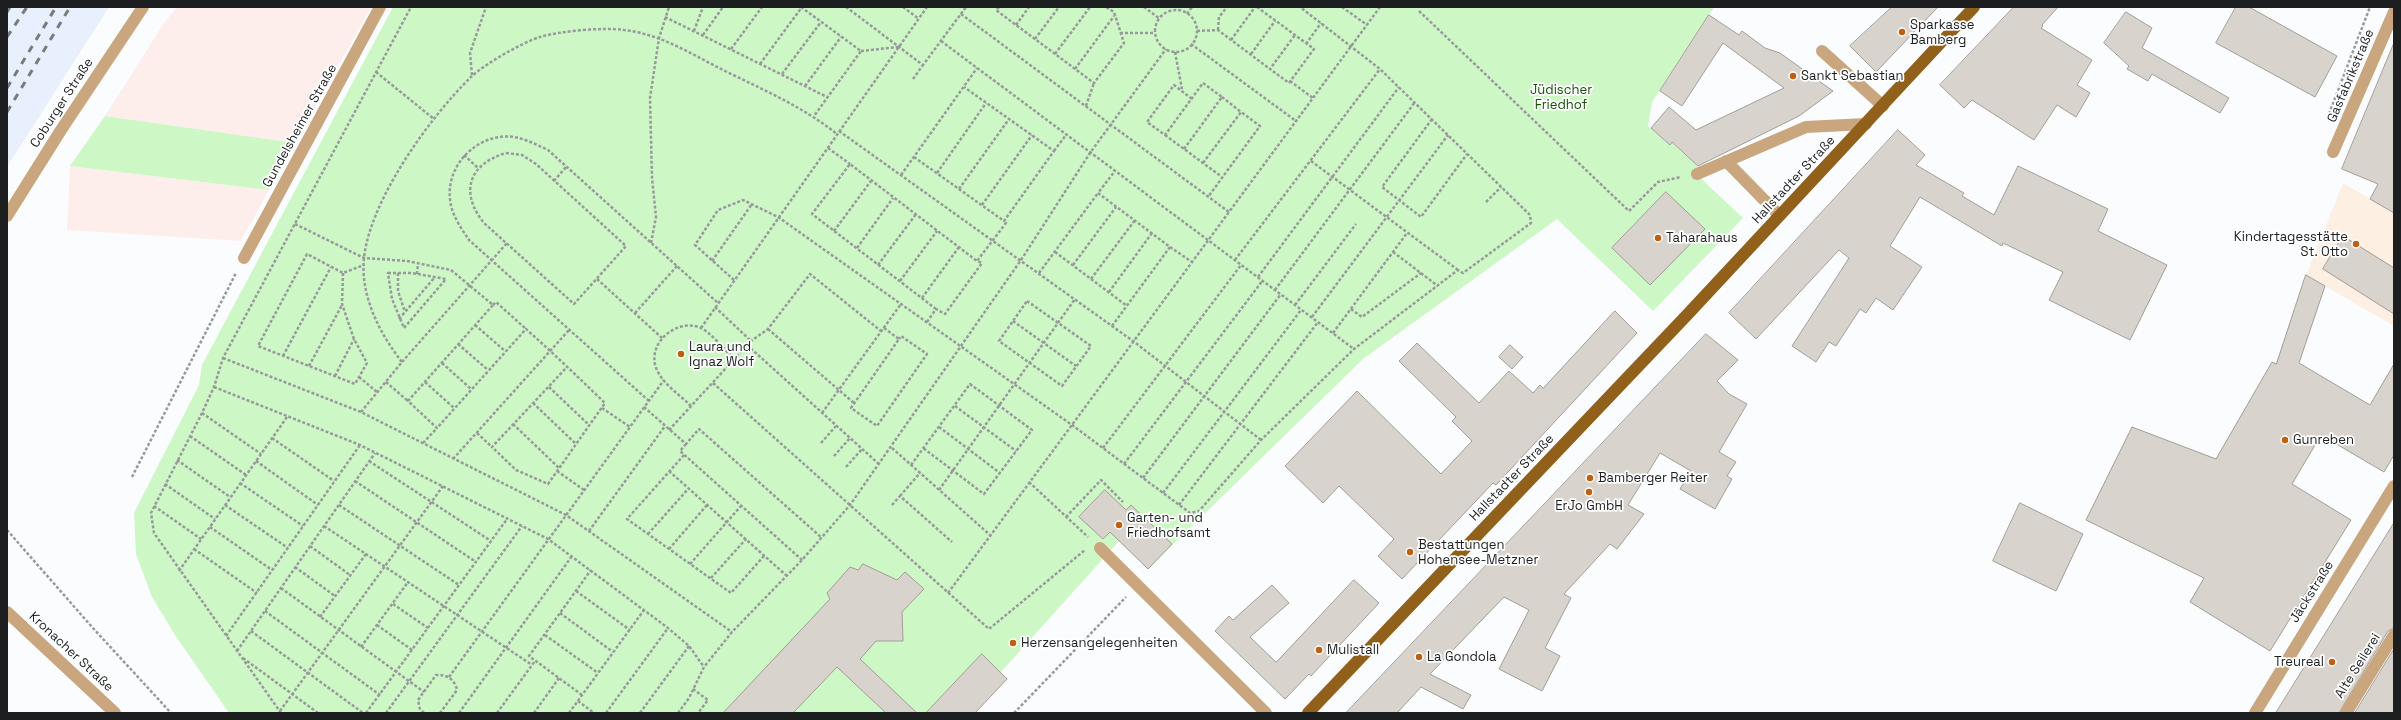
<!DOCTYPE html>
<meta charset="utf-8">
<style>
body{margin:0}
#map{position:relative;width:2401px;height:720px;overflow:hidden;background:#fafcfe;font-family:"Space Grotesk",sans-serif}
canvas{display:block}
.frame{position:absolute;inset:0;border:8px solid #1c1e20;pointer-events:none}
</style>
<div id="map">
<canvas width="2401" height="720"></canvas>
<div class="frame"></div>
</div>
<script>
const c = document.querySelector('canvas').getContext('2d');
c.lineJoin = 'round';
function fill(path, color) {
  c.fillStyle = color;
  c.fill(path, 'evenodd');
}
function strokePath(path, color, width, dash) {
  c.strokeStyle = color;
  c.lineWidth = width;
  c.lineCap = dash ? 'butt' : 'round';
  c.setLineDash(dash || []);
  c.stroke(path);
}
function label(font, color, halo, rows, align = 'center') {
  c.font = font + ' "Space Grotesk",sans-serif';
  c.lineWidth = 3.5;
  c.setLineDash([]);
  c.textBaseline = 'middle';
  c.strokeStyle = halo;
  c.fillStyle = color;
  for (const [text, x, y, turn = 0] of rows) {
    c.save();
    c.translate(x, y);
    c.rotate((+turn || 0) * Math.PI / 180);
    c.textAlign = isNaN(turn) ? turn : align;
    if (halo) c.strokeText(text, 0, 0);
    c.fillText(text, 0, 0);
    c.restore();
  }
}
const built = new Path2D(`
 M 7,7 L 109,7 L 7,167 Z`);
const industrial = new Path2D(`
 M 177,7 L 371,7 L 295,143 L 105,116 L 164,23 Z
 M 70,166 L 269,190 L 241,241 L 67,230 Z`);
const education = new Path2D(`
 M 2343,183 L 2394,213 L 2394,326 L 2306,275 Z`);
const green = new Path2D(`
 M 393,7 L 1714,7 L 1652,102 L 1648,126 L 1670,145 L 1672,142 L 1698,166 L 1693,171 L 1743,218 L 1653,311 L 1557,219 L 1363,359 L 1148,569 L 1119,541 L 1001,672 L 1007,679 L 974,713 L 229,713 L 175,635 L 152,597 L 136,554 L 134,513 L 199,385 L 202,365 Z
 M 105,116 L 295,143 L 269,190 L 70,166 Z`);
const building = new Path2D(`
 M 1892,7 L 1938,7 L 1876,72 L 1850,46 Z
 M 2014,7 L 2058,7 L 2042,25 L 2043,26 L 2041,28 L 2092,60 L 2077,85 L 2090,93 L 2076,117 L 2057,105 L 2034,140 L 1972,100 L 1964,108 L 1940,85 Z
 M 2236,7 L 2249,7 L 2337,56 L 2315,97 L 2216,43 Z
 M 2126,12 L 2152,28 L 2142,48 L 2229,98 L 2220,113 L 2152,74 L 2148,81 L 2127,69 L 2129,66 L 2104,43 Z
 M 1709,15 L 1739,35 L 1742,31 L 1765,48 L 1780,53 L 1833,91 L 1799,116 L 1698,166 L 1672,142 L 1670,145 L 1651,128 L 1669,107 L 1696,130 L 1784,88 L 1723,43 L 1682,106 L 1660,91 Z
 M 2394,43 L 2394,213 L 2370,199 L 2378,184 L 2342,169 Z
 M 1898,130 L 1925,155 L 1916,165 L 1964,193 L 1962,196 L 1994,215 L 2018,166 L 2108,209 L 2098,231 L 2167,265 L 2130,340 L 2049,300 L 2063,272 L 2003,243 L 2002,246 L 1920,197 L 1890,246 L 1922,267 L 1893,310 L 1876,298 L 1866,313 L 1860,309 L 1836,346 L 1829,342 L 1816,362 L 1792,346 L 1849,258 L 1839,250 L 1756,339 L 1729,313 Z
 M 1666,192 L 1705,229 L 1650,285 L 1612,248 Z
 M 2343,236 L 2394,268 L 2394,314 L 2323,269 Z
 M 2306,275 L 2325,286 L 2299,363 L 2370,405 L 2394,364 L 2394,455 L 2384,472 L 2321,435 L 2292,484 L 2351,520 L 2270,651 L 2190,602 L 2204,578 L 2086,520 L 2132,427 L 2216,459 L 2272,362 L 2276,364 Z
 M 1615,311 L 1637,333 L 1496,485 L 1493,483 L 1402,579 L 1378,556 L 1394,539 L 1339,486 L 1323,503 L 1285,466 L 1357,391 L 1441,474 L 1472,441 L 1452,421 L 1456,417 L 1399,361 L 1417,343 L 1479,403 L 1509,371 L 1533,393 L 1540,385 L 1543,388 Z
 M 1706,334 L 1738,360 L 1717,381 L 1729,394 L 1747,404 L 1719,452 L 1736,462 L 1727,476 L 1732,479 L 1715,509 L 1680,489 L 1691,471 L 1660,453 L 1628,505 L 1644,514 L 1617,549 L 1610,544 L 1564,594 L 1571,598 L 1545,648 L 1560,656 L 1542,691 L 1499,669 L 1529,610 L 1504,597 L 1430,674 L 1471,695 L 1463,709 L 1421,687 L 1397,713 L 1346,713 Z
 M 1510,345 L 1523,357 L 1512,369 L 1499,357 Z
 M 1105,490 L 1126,510 L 1131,505 L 1172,544 L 1148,569 L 1110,532 L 1103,539 L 1079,517 Z
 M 2020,503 L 2083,534 L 2056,591 L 1993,561 Z
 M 2394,523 L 2394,628 L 2388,631 L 2339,713 L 2276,713 Z
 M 863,564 L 897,580 L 905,572 L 924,589 L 902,612 L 903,641 L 876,641 L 860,659 L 917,713 L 886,713 L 837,667 L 793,713 L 723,713 L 830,599 L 827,593 L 850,567 L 858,570 Z
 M 1354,580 L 1379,603 L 1311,676 L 1309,674 L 1285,699 L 1215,631 L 1229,616 L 1233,620 L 1272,585 L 1289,603 L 1250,637 L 1276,662 Z
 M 2394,649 L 2394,713 L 2355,713 Z
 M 982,654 L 1007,679 L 975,713 L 926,713 Z`);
const path = new Path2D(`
 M 801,7 L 861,51 L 814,116
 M 846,7 L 923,65 L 966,7
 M 903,7 L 919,19
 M 999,7 L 996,10 L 1094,83 L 1124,43 L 1114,12 L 1106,7
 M 1144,7 L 1160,19
 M 1257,7 L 1314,49 L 1289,83 L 1270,69 L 1295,35
 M 1342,7 L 1367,25
 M1155 31a21 21 0 1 1 42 0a21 21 0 1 1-42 0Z
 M 1419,11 L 1629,211 L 1658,182 L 1681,177
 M 961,14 L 1229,212 L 1380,7
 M 1187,14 L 1192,7
 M 665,17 L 827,97
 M 1016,25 L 1029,7
 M 1218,30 L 1219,17 L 1227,7
 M 694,31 L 703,7
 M 1197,31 L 1218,30 L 1270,69
 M 1120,33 L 1155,33
 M 703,35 L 723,7
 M 1035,39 L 1059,7
 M 1231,40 L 1255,7
 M 941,41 L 1354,349
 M 1191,44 L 1296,121
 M 1306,44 L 1321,23
 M 731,49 L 762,7
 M 861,51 L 898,47
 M 1175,52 L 1182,89
 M 1055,54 L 1090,7
 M 1251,54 L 1275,21
 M 760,64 L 802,7
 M 1075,69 L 1114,16
 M 376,72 L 434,119
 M 782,74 L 821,22
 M 472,75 L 470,53 L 486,7
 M 913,79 L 923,65
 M 1290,81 L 1313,98
 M 805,86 L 841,37
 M 1222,97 L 1241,112
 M 1086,106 L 1094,83
 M 2329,114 L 2370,7
 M 1432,119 L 1382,187 L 1421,217 L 1467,154
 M 839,131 L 1133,341 L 1261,440
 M 1165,135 L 1222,177
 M 828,148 L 850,164
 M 1184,149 L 1222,97 L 1203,83 L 1165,135 L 1147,122 L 1174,85 L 1192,99
 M 1054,151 L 1066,135
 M 506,153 L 522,155 L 536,164 L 626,246 L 574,304 L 484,223 C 459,192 469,164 506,153 Z
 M 464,155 L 478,168
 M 914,157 L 1004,221 L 1054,151 L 964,87
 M 1311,161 L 1458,270
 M 1203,163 L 1241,112 L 1260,126 L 1208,197
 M 937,173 L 986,103
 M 901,175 L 977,68
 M 554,181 L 566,167
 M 959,189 L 1009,119
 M 1486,202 L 1501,187
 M 982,205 L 1032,135
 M 295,224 L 364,258 L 407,261 L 451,270 L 493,305 L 408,401 L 437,428 L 526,329 C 553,353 579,378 605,403 L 548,484 L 516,470 L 492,447 L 567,367
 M 834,231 L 871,181
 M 651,243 L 656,217 L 652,178 L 650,98 L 659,38 L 669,7
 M 1170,247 L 1192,262
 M 857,248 L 893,198
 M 1055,252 L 1127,306
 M 1393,252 L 1438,286
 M 1235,260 L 1380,69
 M 712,261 L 752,204
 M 878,265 L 916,214
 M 1073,265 L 1116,207
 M 343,273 L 342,304 L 354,339 L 367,363 L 355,384 L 258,346 L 307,254 L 343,273 L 364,265
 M 388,273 L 412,273 L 446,279 L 404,328 L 392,299 Z
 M 398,273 L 398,291 L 405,312
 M 1039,273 L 1098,193
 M 417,274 L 418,263
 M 1258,277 L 1399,87
 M 597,279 L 662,338
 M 1091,279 L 1135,220
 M 734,280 L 695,245 L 718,210 L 743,200 L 778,217 L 1072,425 L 1190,513 L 1199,511 L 1261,440 L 1354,349 L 1458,270 L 1463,273 L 1531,223 L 1530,215 L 1380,69 L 1300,7
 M 900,281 L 937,231
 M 1275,290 L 1415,102
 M 1109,292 L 1152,233
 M 922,298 L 959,247
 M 1027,301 L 1091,346 L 1062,386 L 999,341 Z
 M 493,305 L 496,302 L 526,329
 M 1295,305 L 1356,224
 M 715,307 L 751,341
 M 936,309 L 812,214 L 850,164 L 977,261
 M 1351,309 L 1362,317 L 1421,273
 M 635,313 L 677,266
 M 1312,317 L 1448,135
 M 399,319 L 435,277
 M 1013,321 L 1076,366
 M 927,322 L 936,309 L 945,314 L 982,263 L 977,261 L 1006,223 L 1004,221
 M 475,325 L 505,351
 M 1112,326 L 1170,247 L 1098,193 L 1115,171
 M 701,328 L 927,7
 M 884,328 L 899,339 L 851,408 L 877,426 L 927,354 L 901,336 L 899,339
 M 768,329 L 854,403
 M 1333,333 L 1407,233
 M 458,344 L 488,370
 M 747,345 L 880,465
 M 283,356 L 331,267
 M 223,358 L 361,412 L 566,515 L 732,632
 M 402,362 L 507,243
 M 442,363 L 471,389
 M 309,366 L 342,305
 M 335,376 L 354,339
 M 359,377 L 377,392
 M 386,382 L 408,401
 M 425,382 L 454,408
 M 713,383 L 989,629 L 1085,550
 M 214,387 L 360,445 L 548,539 L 668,628 L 689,646 L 704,667
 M 549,387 L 589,425
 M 649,401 L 469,240 C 461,228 451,214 450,199 C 446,164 479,132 514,137 C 526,139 537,145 548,150 L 718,303
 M 533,403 L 576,444
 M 691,406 C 680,395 663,384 657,370 C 645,345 676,317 701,328 C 710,332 726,351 734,359
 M 955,406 L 1016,451
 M 644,407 L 686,444 L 699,429 L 822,538
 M 602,408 L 630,427
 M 361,412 L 402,362 C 380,334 360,296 364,258 C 370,200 430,117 471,77 C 483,65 523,42 540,37 C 560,31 604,27 624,30 C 661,34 693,55 725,71 C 764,90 803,107 837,134
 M 202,413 L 261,454
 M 822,413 L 901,304
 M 513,424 L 559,468
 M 939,427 L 1000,473
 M 669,430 L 751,341 L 768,329 L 810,274 L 881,331
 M 477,433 L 492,447
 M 190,436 L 246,475
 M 272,438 L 334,481
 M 423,443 L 437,428
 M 821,443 L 836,426
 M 686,444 L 680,451 L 802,560
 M 892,448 L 990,535
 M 1103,448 L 1241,265
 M 684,455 L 627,519 L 731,593 L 764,556
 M 834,456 L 850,438
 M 453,459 L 569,330
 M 177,460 L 230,497
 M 256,461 L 318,505
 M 369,461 L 491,541
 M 1124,464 L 1263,280
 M 911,465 L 970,384 L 1032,430 L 984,494 L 923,448
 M 846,467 L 862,449
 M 557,471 L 584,490
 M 669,471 L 787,576
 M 132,477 L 236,273
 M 1143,478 L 1281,294
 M 355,481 L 476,562
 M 1029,482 L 1088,537
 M 240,483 L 303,526
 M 165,484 L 215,519
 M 939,490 L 1075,299
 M 1163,493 L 1301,310
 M 900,496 L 920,473
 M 225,505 L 288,548
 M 339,505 L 459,585
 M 892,505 L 900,496 L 952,542
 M 1179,505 L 1318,322
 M 154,506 L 201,539
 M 1066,517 L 1101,480 L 1123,502
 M 324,526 L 532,665
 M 210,527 L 272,570
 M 7,530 L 92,627 L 171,713
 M 589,531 L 665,426
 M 648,534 L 689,488
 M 310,546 L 350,575
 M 194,549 L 257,593
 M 669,549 L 707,505
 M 690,564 L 741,506
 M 295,567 L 335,596
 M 179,571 L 287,417
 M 711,578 L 746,539
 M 281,588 L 424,692
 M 576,591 L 630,630
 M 948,593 L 1229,212
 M 393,604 L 428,628
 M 265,611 L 380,695
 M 560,613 L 613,652
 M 320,617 L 366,554
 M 377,625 L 412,650
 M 251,631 L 363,713
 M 545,635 L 598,673
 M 226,636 L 360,445
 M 361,647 L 408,582
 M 237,651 L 375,453
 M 243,658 L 318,713
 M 449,677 L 664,380
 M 693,689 L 708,700 L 698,713
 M 582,695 L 529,656 L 591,570
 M 578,701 L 594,713
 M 280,711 L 443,486
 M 281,713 L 154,533 L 151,513 L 202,413 L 214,387 L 223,358 L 411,7
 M 366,713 L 507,519
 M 386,713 L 522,526
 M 424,713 L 420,709 L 418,700 L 436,675 C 447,674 455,680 457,690 L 440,713
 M 459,713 L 572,556
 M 497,713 L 535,661
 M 534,713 L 559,678
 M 569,713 L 644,610
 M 606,713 L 668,628
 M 640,713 L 689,646
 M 678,713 L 689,698 L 704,667 L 732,632 L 802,560 L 850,505 L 1021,260 L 1090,153 L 1166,49
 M 1014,713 L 1126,597`);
const minor = new Path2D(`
 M 1822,51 L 1883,106
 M 2333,152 L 2394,12
 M 1726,161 L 1779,215
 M 1697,174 L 1806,127 L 1866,124
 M 7,216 L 61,130 L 143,7
 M 244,258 L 380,7
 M 1100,548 L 1266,713
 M 7,612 L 115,713
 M 2255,713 L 2394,486
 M 2346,713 L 2394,635`);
const major = new Path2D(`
 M 1308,713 L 1687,315 L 1974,7`);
const rail = new Path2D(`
 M 7,12 L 10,7
 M 7,37 L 27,7
 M 7,88 L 56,7
 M 7,112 L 70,7`);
const markers = [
 [1902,32,4,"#bd6012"],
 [1793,76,4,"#bd6012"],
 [1658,238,4,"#bd6012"],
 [2356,244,4,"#bd6012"],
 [681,354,4,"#bd6012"],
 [2285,440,4,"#bd6012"],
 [1590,478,4,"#bd6012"],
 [1589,492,4,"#bd6012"],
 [1119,525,4,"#bd6012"],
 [1410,552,4,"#bd6012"],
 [1013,643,4,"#bd6012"],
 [1319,650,4,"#bd6012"],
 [1419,657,4,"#bd6012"],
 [2332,662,4,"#bd6012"]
];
const poiNames = [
 ["Sparkasse",1910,25],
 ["Bamberg",1910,40],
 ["Sankt Sebastian",1801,76],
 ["Kindertagesstätte",2348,237,"right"],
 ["St. Otto",2348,252,"right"],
 ["Taharahaus",1666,238],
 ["Laura und",689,347],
 ["Ignaz Wolf",689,362],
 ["Gunreben",2293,440],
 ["Bamberger Reiter",1598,478],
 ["ErJo GmbH",1589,506,"center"],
 ["Garten- und",1127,518],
 ["Friedhofsamt",1127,533],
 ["Bestattungen",1418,545],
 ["Hohensee-Metzner",1418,560],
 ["Herzensangelegenheiten",1021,643],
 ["Mulistall",1327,650],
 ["La Gondola",1427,657],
 ["Treureal",2324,662,"right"]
];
const streetNames = [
 ["Gasfabrikstraße",2351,76,-67],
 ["Coburger Straße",62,103,-57],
 ["Gundelsheimer Straße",300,126,-61],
 ["Hallstadter Straße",1794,180,-47],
 ["Hallstadter Straße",1512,478,-46],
 ["Jäckstraße",2312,592,-58],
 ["Kronacher Straße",71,652,43],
 ["Alte Seilerei",2358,666,-58]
];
const parkNames = [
 ["Jüdischer",1561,90],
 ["Friedhof",1561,105]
];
fill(built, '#e9f0fd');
fill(industrial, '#feeeeb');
fill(education, '#fdefe1');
fill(green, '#cef7c6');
fill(building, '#d8d4cd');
strokePath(building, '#a19d97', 1);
strokePath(path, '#97999b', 2.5, [3, 2]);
strokePath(minor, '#c9a67e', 12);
strokePath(major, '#91611b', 12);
strokePath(rail, '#797b7d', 3, [7, 7]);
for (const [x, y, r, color] of markers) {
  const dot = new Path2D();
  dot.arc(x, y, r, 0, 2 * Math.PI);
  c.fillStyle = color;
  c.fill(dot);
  strokePath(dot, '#fff', 1.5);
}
label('13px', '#1c1e20', '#fff', poiNames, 'left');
label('13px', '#1c1e20', '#fff', streetNames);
label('13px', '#155205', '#fff', parkNames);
</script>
